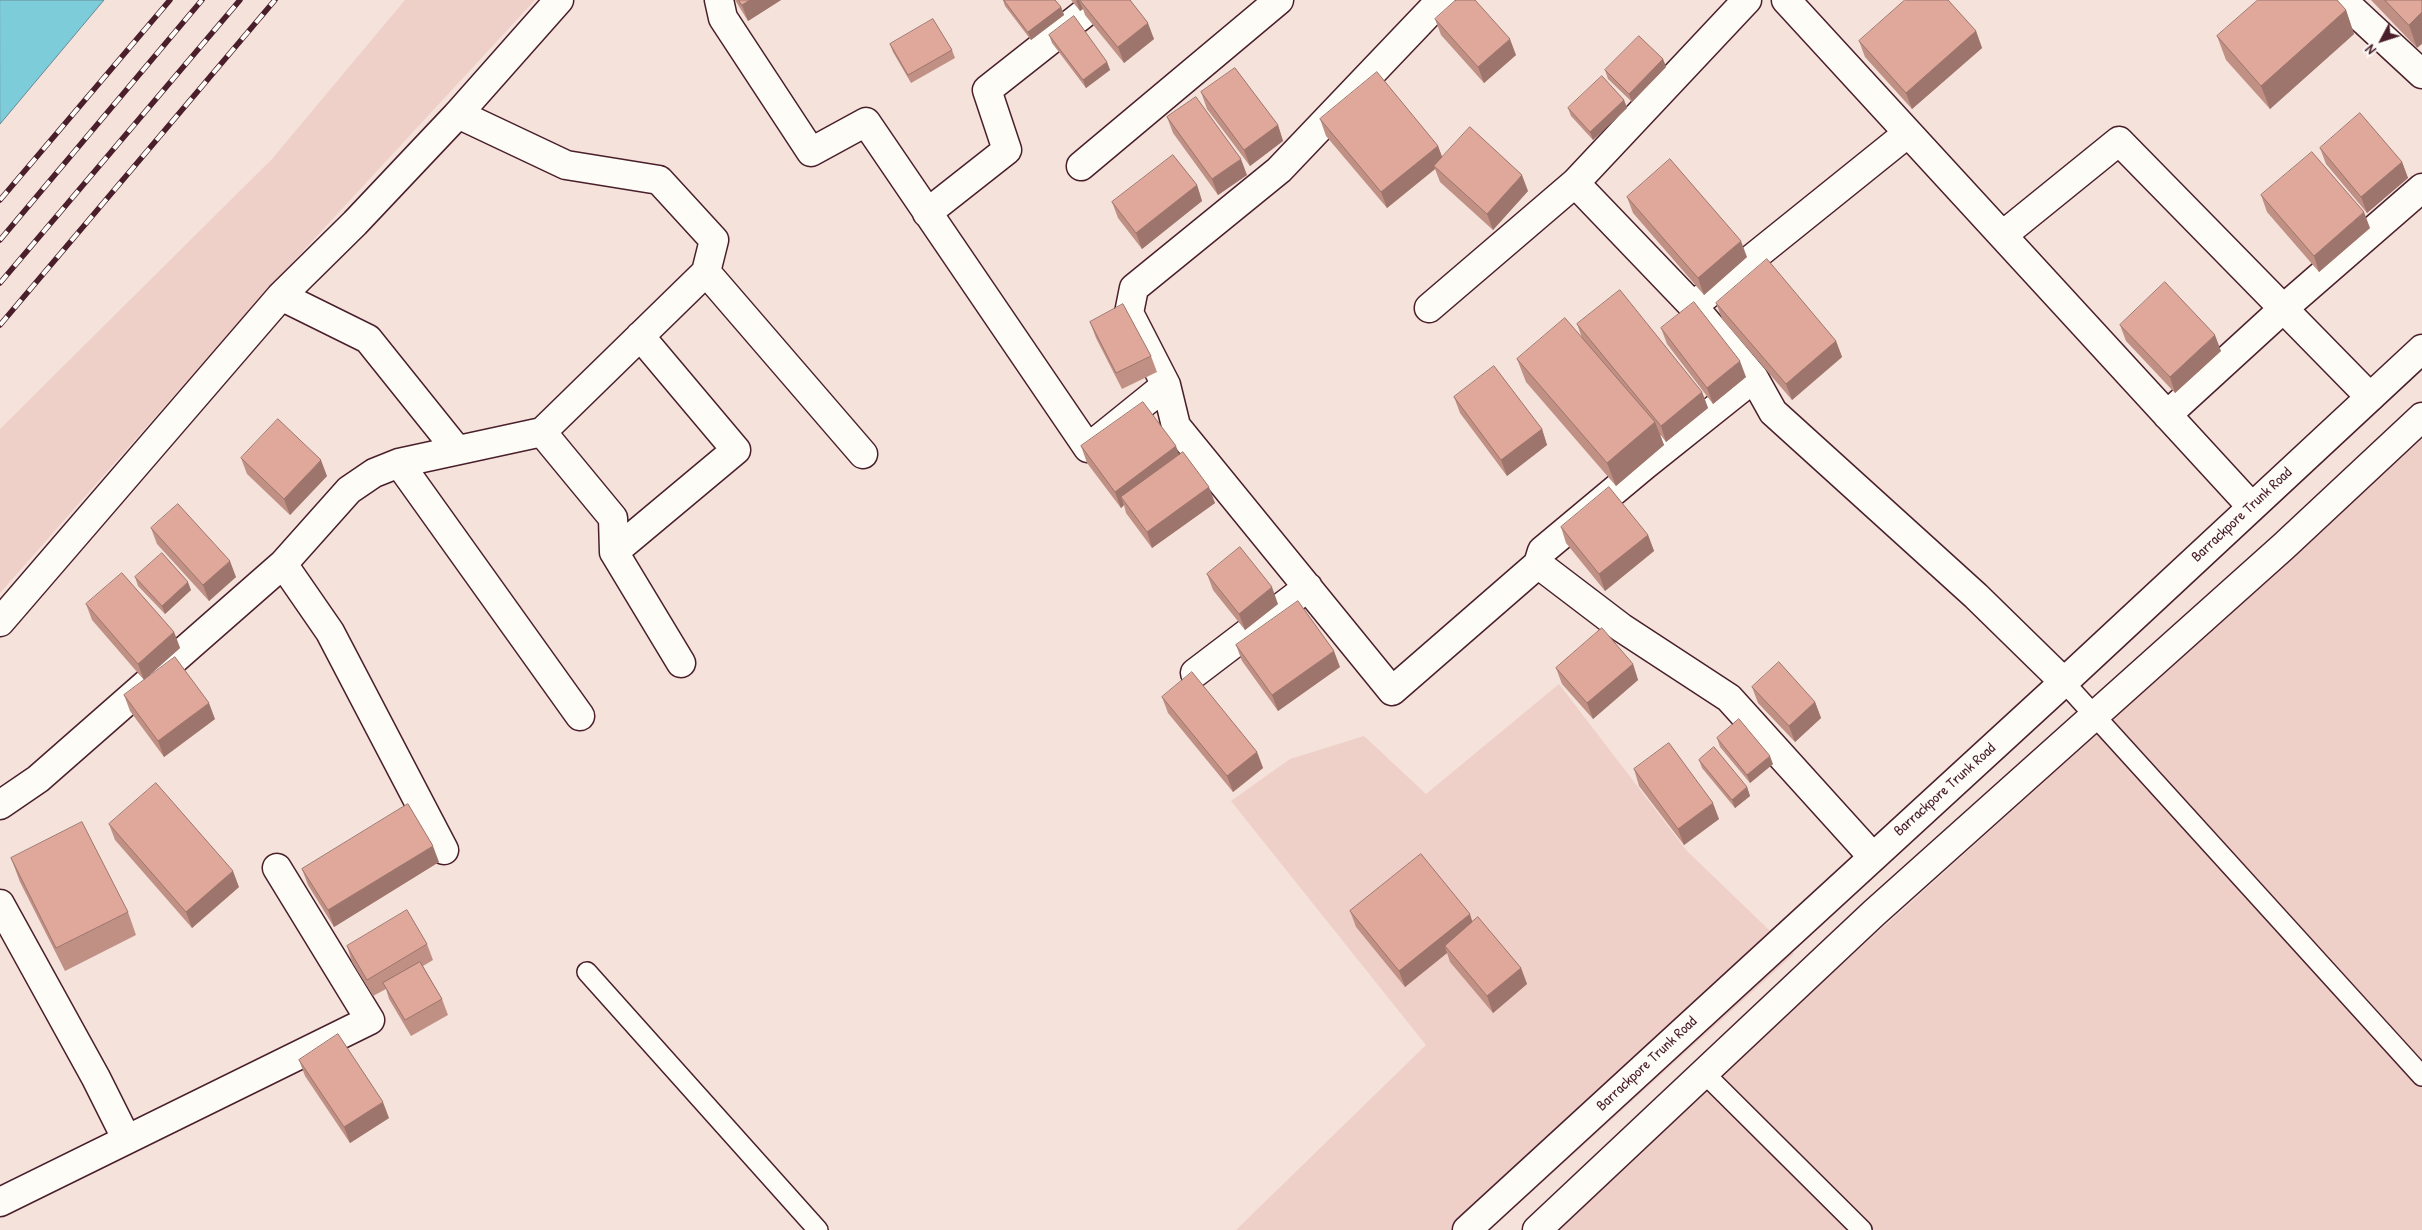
<!DOCTYPE html>
<style>
body{margin:0}
#map{position:relative;width:2422px;height:1230px;overflow:hidden;background:#f4e2db;font-family:"Patrick Hand",sans-serif}
canvas{display:block}
.north{position:absolute;left:2357px;top:15px;width:50px;height:50px;-webkit-text-stroke:4px #fdfcf7;paint-order:stroke;rotate:230deg;font-size:14px;font-weight:700;line-height:20px;text-align:center;color:#4a1f2b}
.north::after{content:'';display:block;margin:auto;width:18px;height:22px;background:#4a1f2b;clip-path:polygon(50% 0,100% 100%,50% 72%,0 100%)}
</style>
<div id="map">
<canvas width="2422" height="1230"></canvas>
<div class="north">N</div>
</div>
<script>
const c = document.querySelector('canvas').getContext('2d');
c.lineJoin = 'round';
function fill(path, color) {
  c.fillStyle = color;
  c.fill(path, 'evenodd');
}
function strokePath(path, color, width, dash) {
  c.strokeStyle = color;
  c.lineWidth = width;
  c.lineCap = dash ? 'butt' : 'round';
  c.setLineDash(dash || []);
  c.stroke(path);
}
function label(font, color, halo, rows, align = 'center') {
  c.font = font + ' "Patrick Hand",sans-serif';
  c.lineWidth = 4;
  c.setLineDash([]);
  c.textBaseline = 'middle';
  c.strokeStyle = halo;
  c.fillStyle = color;
  for (const [text, x, y, turn = 0] of rows) {
    c.save();
    c.translate(x, y);
    c.rotate((+turn || 0) * Math.PI / 180);
    c.textAlign = isNaN(turn) ? turn : align;
    if (halo) c.strokeText(text, 0, 0);
    c.fillText(text, 0, 0);
    c.restore();
  }
}
const built = new Path2D(`
 M 405,0 L 535,0 L 267,290 L 0,593 L 0,429 L 272,159 Z
 M 2422,439 L 2422,1230 L 1548,1230 L 2003,819 Z
 M 1559,684 L 1687,851 L 1794,954 L 1490,1230 L 1236,1230 L 1426,1045 L 1231,801 L 1290,759 L 1364,736 L 1426,794 Z`);
const water = new Path2D(`
 M 0,0 L 104,0 L 0,124 Z`);
const service = new Path2D(`
 M 2064,682 L 2422,1076
 M 587,972 L 818,1230
 M 1704,1073 L 1862,1230`);
const minor = new Path2D(`
 M 719,0 L 723,18 L 811,152 L 866,122 L 1088,448 L 1166,385
 M 1441,0 L 1279,170 L 1134,288 L 1129,313 L 1166,385 L 1176,426 L 1392,691 L 1538,564 L 1542,551 L 1645,465 L 1754,378 L 1693,306 L 1575,183
 M 1786,0 L 2251,506
 M 2342,0 L 2422,74
 M 1081,166 L 1279,0
 M 927,213 L 1007,150 L 987,90 L 1101,0
 M 2003,235 L 2119,141 L 2370,397
 M 706,272 L 863,454
 M 281,296 L 368,339 L 457,450
 M 1693,306 L 1908,133
 M 1429,308 L 1575,183 L 1747,0
 M 1754,378 L 1773,412 L 1976,596 L 2064,682
 M 2167,415 L 2284,308 L 2422,188
 M 542,432 L 613,518 L 614,552 L 681,663
 M 399,463 L 580,716
 M 614,552 L 736,450 L 640,336
 M 283,564 L 330,632 L 444,850
 M 1538,564 L 1622,628 L 1729,698 L 1872,856
 M 0,622 L 281,296 L 355,223 L 458,114 L 559,0
 M 1195,673 L 1308,587
 M 0,805 L 38,779 L 283,564 L 349,490 L 374,473 L 399,463 L 542,432 L 706,272 L 714,240 L 659,180 L 566,165 L 458,114
 M 0,904 L 96,1078 L 126,1138
 M 0,1202 L 370,1020 L 277,868`);
const primary = new Path2D(`
 M 1467,1230 L 2064,682 L 2422,349
 M 1537,1230 L 1874,913 L 2284,546 L 2422,417`);
const rail = new Path2D(`
 M 0,200 L 170,0
 M 0,240 L 202,0
 M 0,283 L 240,0
 M 0,325 L 275,0`);
const wall = new Path2D(`
 M 735,0 L 781,0 L 748,21 Z
 M 1003,0 L 1055,0 L 1061,7 L 1064,15 L 1031,40 L 1005,6 Z
 M 1071,0 L 1130,0 L 1154,39 L 1124,63 L 1085,15 L 1083,9 L 1080,11 Z
 M 2371,0 L 2422,0 L 2417,48 Z
 M 2346,10 L 2354,34 L 2270,109 L 2226,60 L 2217,36 Z
 M 1435,19 L 1516,55 L 1484,83 L 1441,35 Z
 M 1976,31 L 1982,48 L 1912,109 L 1865,57 L 1859,41 Z
 M 1049,35 L 1107,62 L 1110,70 L 1086,88 L 1052,43 Z
 M 890,44 L 952,50 L 955,58 L 911,83 L 893,52 Z
 M 1663,59 L 1666,67 L 1632,102 L 1608,79 L 1605,70 Z
 M 1201,92 L 1278,125 L 1283,141 L 1250,166 L 1207,109 Z
 M 1624,100 L 1627,108 L 1593,140 L 1571,116 L 1568,108 Z
 M 1167,117 L 1247,175 L 1218,195 L 1173,133 Z
 M 1320,119 L 1438,146 L 1442,157 L 1528,191 L 1493,230 L 1440,182 L 1435,169 L 1387,208 L 1326,136 Z
 M 2320,148 L 2402,162 L 2408,178 L 2367,213 L 2326,164 Z
 M 1197,185 L 1202,201 L 1142,249 L 1118,218 L 1112,202 Z
 M 2261,195 L 2370,228 L 2319,272 L 2267,212 Z
 M 1627,197 L 1747,257 L 1704,295 L 1633,213 Z
 M 1716,303 L 1836,341 L 1842,357 L 1792,400 L 1722,319 Z
 M 1090,322 L 1151,356 L 1157,372 L 1122,389 L 1096,338 Z
 M 1577,324 L 1702,392 L 1708,408 L 1666,442 L 1660,434 L 1664,445 L 1616,486 L 1526,382 L 1517,359 L 1582,338 Z
 M 2120,325 L 2221,351 L 2175,393 L 2126,341 Z
 M 1661,328 L 1746,377 L 1713,404 L 1667,344 Z
 M 1454,397 L 1542,429 L 1547,445 L 1507,476 L 1460,413 Z
 M 1081,446 L 1179,455 L 1215,503 L 1152,548 L 1126,513 L 1124,505 L 1121,508 L 1087,463 Z
 M 241,458 L 327,476 L 290,515 L 247,474 Z
 M 1561,527 L 1648,535 L 1654,551 L 1605,591 L 1566,543 Z
 M 151,528 L 236,577 L 209,601 L 157,544 Z
 M 1207,574 L 1278,604 L 1245,630 L 1213,590 Z
 M 135,577 L 191,590 L 165,614 L 138,586 Z
 M 86,604 L 174,632 L 180,648 L 144,680 L 92,620 Z
 M 1236,645 L 1340,667 L 1278,711 L 1242,661 Z
 M 1633,664 L 1638,680 L 1593,719 L 1562,684 L 1556,668 Z
 M 1752,687 L 1815,702 L 1821,718 L 1795,742 L 1758,703 Z
 M 124,695 L 215,719 L 164,757 L 130,711 Z
 M 1162,697 L 1257,752 L 1263,768 L 1233,792 L 1168,713 Z
 M 1717,738 L 1773,764 L 1750,783 L 1720,747 Z
 M 1699,760 L 1747,787 L 1750,796 L 1735,808 L 1702,768 Z
 M 1634,769 L 1719,819 L 1684,845 L 1639,786 Z
 M 109,824 L 239,887 L 192,928 L 115,840 Z
 M 11,858 L 128,912 L 136,935 L 65,971 L 20,882 Z
 M 439,862 L 334,927 L 308,885 L 302,869 Z
 M 1350,911 L 1473,922 L 1521,968 L 1527,984 L 1493,1013 L 1450,962 L 1447,953 L 1405,987 L 1356,927 Z
 M 427,944 L 433,960 L 423,966 L 442,999 L 448,1015 L 411,1036 L 389,999 L 386,989 L 373,996 L 352,962 L 347,946 Z
 M 299,1060 L 389,1118 L 350,1143 L 305,1076 Z`);
const shadedWall = new Path2D(`
 M 750,0 L 781,0 L 748,21 L 742,5 Z
 M 1076,0 L 1079,0 L 1083,9 L 1080,11 Z
 M 1061,7 L 1064,15 L 1031,40 L 1028,32 Z
 M 2346,10 L 2354,34 L 2270,109 L 2261,86 Z
 M 2422,12 L 2422,44 L 2417,48 L 2409,25 Z
 M 1148,23 L 1154,39 L 1124,63 L 1118,47 Z
 M 1976,31 L 1982,48 L 1912,109 L 1906,93 Z
 M 1510,39 L 1516,55 L 1484,83 L 1478,67 Z
 M 1663,59 L 1666,67 L 1632,102 L 1629,94 Z
 M 1107,62 L 1110,70 L 1086,88 L 1083,80 Z
 M 1624,100 L 1627,108 L 1593,140 L 1590,132 Z
 M 1278,125 L 1283,141 L 1250,166 L 1244,150 Z
 M 1438,146 L 1444,162 L 1434,166 L 1435,169 L 1387,208 L 1381,192 Z
 M 1241,159 L 1247,175 L 1218,195 L 1212,179 Z
 M 2402,162 L 2408,178 L 2367,213 L 2361,197 Z
 M 1522,175 L 1528,191 L 1493,230 L 1487,214 Z
 M 1197,185 L 1202,201 L 1142,249 L 1136,233 Z
 M 2364,212 L 2370,228 L 2319,272 L 2314,256 Z
 M 1741,241 L 1747,257 L 1704,295 L 1698,278 Z
 M 2215,335 L 2221,351 L 2175,393 L 2170,377 Z
 M 1836,341 L 1842,357 L 1792,400 L 1786,384 Z
 M 1740,361 L 1746,377 L 1713,404 L 1707,388 Z
 M 1702,392 L 1708,408 L 1666,442 L 1661,426 Z
 M 1655,422 L 1664,445 L 1616,486 L 1607,463 Z
 M 1542,429 L 1547,445 L 1507,476 L 1501,460 Z
 M 1176,446 L 1182,462 L 1121,497 L 1124,505 L 1121,508 L 1115,492 Z
 M 321,460 L 327,476 L 290,515 L 284,499 Z
 M 1209,487 L 1215,503 L 1152,548 L 1147,532 Z
 M 1648,535 L 1654,551 L 1605,591 L 1599,574 Z
 M 230,561 L 236,577 L 209,601 L 203,585 Z
 M 188,582 L 191,590 L 165,614 L 162,606 Z
 M 1272,587 L 1278,604 L 1245,630 L 1239,614 Z
 M 174,632 L 180,648 L 144,680 L 138,664 Z
 M 1334,651 L 1340,667 L 1278,711 L 1272,695 Z
 M 1633,664 L 1638,680 L 1593,719 L 1587,703 Z
 M 1815,702 L 1821,718 L 1795,742 L 1789,726 Z
 M 209,703 L 215,719 L 164,757 L 158,741 Z
 M 1257,752 L 1263,768 L 1233,792 L 1227,776 Z
 M 1770,756 L 1773,764 L 1750,783 L 1747,775 Z
 M 1747,787 L 1750,796 L 1735,808 L 1732,800 Z
 M 1713,803 L 1719,819 L 1684,845 L 1678,829 Z
 M 433,846 L 439,862 L 334,927 L 328,910 Z
 M 233,871 L 239,887 L 192,928 L 186,912 Z
 M 1470,914 L 1475,930 L 1445,946 L 1447,953 L 1405,987 L 1399,971 Z
 M 1521,968 L 1527,984 L 1493,1013 L 1487,996 Z
 M 383,1102 L 389,1118 L 350,1143 L 344,1127 Z`);
const building = new Path2D(`
 M 739,0 L 750,0 L 742,5 Z
 M 1004,0 L 1055,0 L 1061,7 L 1028,32 Z
 M 1080,0 L 1130,0 L 1148,23 L 1118,47 Z
 M 1456,0 L 1475,0 L 1510,39 L 1478,67 L 1435,19 Z
 M 1905,0 L 1948,0 L 1976,31 L 1906,93 L 1859,41 Z
 M 2258,0 L 2337,0 L 2346,10 L 2261,86 L 2217,36 Z
 M 2385,0 L 2422,0 L 2422,12 L 2409,25 Z
 M 1074,16 L 1107,62 L 1083,80 L 1049,35 Z
 M 933,19 L 952,50 L 908,75 L 890,44 Z
 M 1639,36 L 1663,59 L 1629,94 L 1605,70 Z
 M 1235,68 L 1278,125 L 1244,150 L 1201,92 Z
 M 1377,72 L 1438,146 L 1381,192 L 1320,119 Z
 M 1602,76 L 1624,100 L 1590,132 L 1568,108 Z
 M 1196,97 L 1241,159 L 1212,179 L 1167,117 Z
 M 2360,113 L 2402,162 L 2361,197 L 2320,148 Z
 M 1470,127 L 1522,175 L 1487,214 L 1434,166 Z
 M 2312,152 L 2364,212 L 2314,256 L 2261,195 Z
 M 1173,155 L 1197,185 L 1136,233 L 1112,202 Z
 M 1670,159 L 1741,241 L 1698,278 L 1627,197 Z
 M 1767,259 L 1836,341 L 1786,384 L 1716,303 Z
 M 2165,282 L 2215,335 L 2170,377 L 2120,325 Z
 M 1620,290 L 1702,392 L 1661,426 L 1577,324 Z
 M 1694,302 L 1740,361 L 1707,388 L 1661,328 Z
 M 1123,304 L 1151,356 L 1116,373 L 1090,322 Z
 M 1565,318 L 1655,422 L 1607,463 L 1517,359 Z
 M 1494,366 L 1542,429 L 1501,460 L 1454,397 Z
 M 1143,402 L 1176,446 L 1115,492 L 1081,446 Z
 M 278,419 L 321,460 L 284,499 L 241,458 Z
 M 1183,452 L 1209,487 L 1147,532 L 1121,497 Z
 M 1609,487 L 1648,535 L 1599,574 L 1561,527 Z
 M 178,504 L 230,561 L 203,585 L 151,528 Z
 M 1240,547 L 1272,587 L 1239,614 L 1207,574 Z
 M 162,553 L 188,582 L 162,606 L 135,577 Z
 M 122,573 L 174,632 L 138,664 L 86,604 Z
 M 1298,601 L 1334,651 L 1272,695 L 1236,645 Z
 M 1602,628 L 1633,664 L 1587,703 L 1556,668 Z
 M 175,657 L 209,703 L 158,741 L 124,695 Z
 M 1779,662 L 1815,702 L 1789,726 L 1752,687 Z
 M 1192,672 L 1257,752 L 1227,776 L 1162,697 Z
 M 1739,719 L 1770,756 L 1747,775 L 1717,738 Z
 M 1669,743 L 1713,803 L 1678,829 L 1634,769 Z
 M 1714,747 L 1747,787 L 1732,800 L 1699,760 Z
 M 156,783 L 233,871 L 186,912 L 109,824 Z
 M 408,804 L 433,846 L 328,910 L 302,869 Z
 M 82,822 L 128,912 L 56,948 L 11,858 Z
 M 1421,854 L 1470,914 L 1399,971 L 1350,911 Z
 M 407,910 L 427,944 L 367,980 L 347,946 Z
 M 1478,917 L 1521,968 L 1487,996 L 1445,946 Z
 M 420,962 L 442,999 L 405,1020 L 383,983 Z
 M 338,1034 L 383,1102 L 344,1127 L 299,1060 Z`);
const streetNames = [
 ["Barrackpore Trunk Road",2242,515,-43],
 ["Barrackpore Trunk Road",1945,790,-42],
 ["Barrackpore Trunk Road",1647,1064,-43]
];
fill(built, '#eed0c8');
fill(water, '#7dccd9');
strokePath(water, '#698793', 1);
strokePath(service, '#4a1f2b', 22);
strokePath(minor, '#4a1f2b', 31);
strokePath(primary, '#4a1f2b', 31);
strokePath(service, '#fdfcf7', 19);
strokePath(minor, '#fdfcf7', 28);
strokePath(primary, '#fdfcf7', 28);
strokePath(rail, '#4a1f2b', 5.5);
strokePath(rail, '#fdfcf7', 4, [11]);
fill(wall, '#c19085');
fill(shadedWall, '#9d756c');
fill(building, '#e0a79b');
strokePath(building, '#9d756c', 1);
label('15px', '#4a1f2b', '#fdfcf7', streetNames);
</script>
